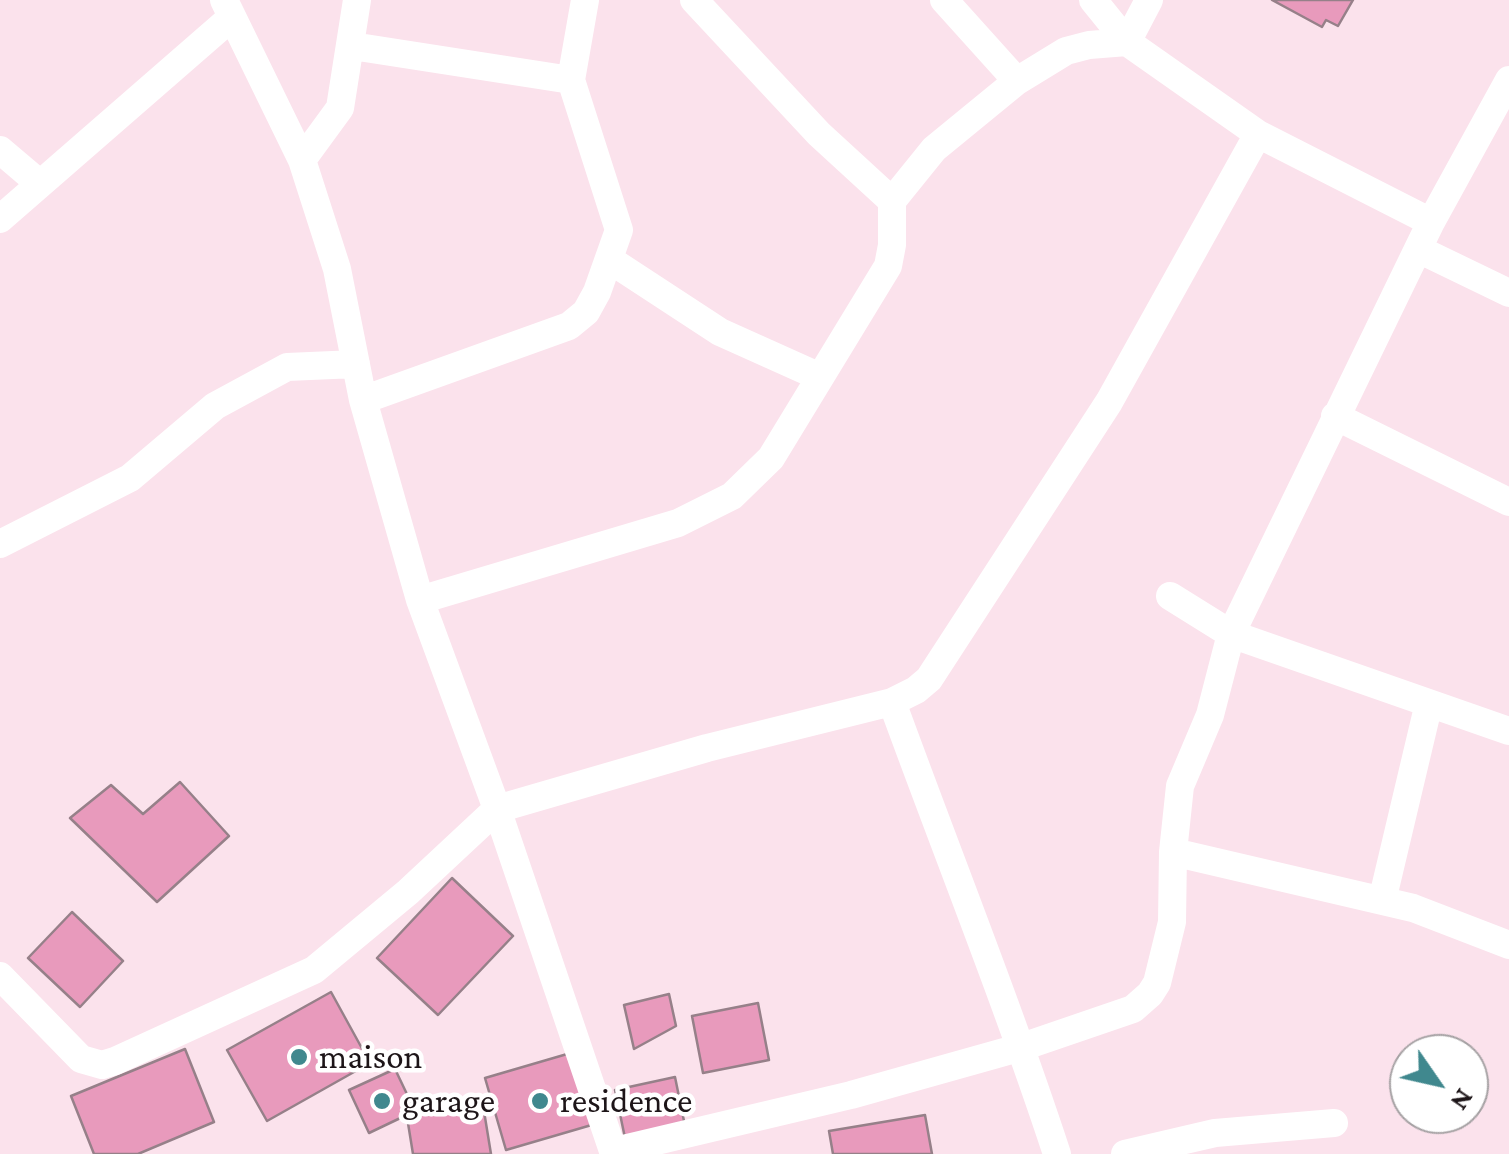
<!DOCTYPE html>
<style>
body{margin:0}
#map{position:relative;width:1509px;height:1154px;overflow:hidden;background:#fbe2ec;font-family:"Crimson Pro",serif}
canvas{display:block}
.north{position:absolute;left:1389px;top:1034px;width:100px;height:100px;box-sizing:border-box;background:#fff;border:2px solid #a5a1a3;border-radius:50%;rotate:124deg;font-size:28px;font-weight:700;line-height:40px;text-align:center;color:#1d1518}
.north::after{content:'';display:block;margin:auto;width:35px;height:45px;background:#40888e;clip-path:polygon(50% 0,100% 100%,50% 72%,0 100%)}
</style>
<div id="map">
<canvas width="1509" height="1154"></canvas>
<div class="north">N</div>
</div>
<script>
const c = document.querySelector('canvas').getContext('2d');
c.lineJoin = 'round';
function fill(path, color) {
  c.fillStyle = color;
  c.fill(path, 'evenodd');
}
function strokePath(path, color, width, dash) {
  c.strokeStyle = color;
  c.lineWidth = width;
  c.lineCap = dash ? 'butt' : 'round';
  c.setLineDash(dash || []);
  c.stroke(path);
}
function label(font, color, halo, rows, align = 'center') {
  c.font = font + ' "Crimson Pro",serif';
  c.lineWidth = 9;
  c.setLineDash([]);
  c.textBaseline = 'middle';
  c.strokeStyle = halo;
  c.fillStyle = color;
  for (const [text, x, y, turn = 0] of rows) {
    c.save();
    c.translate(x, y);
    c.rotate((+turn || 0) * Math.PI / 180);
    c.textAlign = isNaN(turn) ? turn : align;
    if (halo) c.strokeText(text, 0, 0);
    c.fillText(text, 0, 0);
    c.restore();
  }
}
const building = new Path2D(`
 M 1272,0 L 1353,0 L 1338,26 L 1326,20 L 1322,27 Z
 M 180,782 L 229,836 L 157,902 L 70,818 L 111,785 L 143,814 Z
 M 452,878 L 513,936 L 438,1015 L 377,958 Z
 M 72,912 L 123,961 L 80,1007 L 28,958 Z
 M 331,992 L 370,1063 L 267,1121 L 227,1050 Z
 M 669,994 L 676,1026 L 634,1049 L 624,1005 Z
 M 758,1003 L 769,1060 L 703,1073 L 692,1016 Z
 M 185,1049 L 214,1122 L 138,1154 L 94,1154 L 71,1096 Z
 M 574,1052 L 595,1124 L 506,1150 L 485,1078 Z
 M 395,1069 L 415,1111 L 369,1133 L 349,1090 Z
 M 675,1077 L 685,1126 L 625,1138 L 615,1090 Z
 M 483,1105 L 491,1154 L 413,1154 L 407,1117 Z
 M 925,1115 L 932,1154 L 833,1154 L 829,1131 Z`);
const minor = new Path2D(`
 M 224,0 L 302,160 L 337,269 L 363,400 L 420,600 L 497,809 L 614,1154
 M 694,0 L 819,134 L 892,201
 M 944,0 L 1017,81
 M 1093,0 L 1127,42 L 1258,134 L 1431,222
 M 352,46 L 571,80
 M 0,150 L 39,183
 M 302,160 L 340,108 L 357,0
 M 0,219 L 232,17
 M 1418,249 L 1509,293
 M 610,260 L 720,332 L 818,376
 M 363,400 L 569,326 L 586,312 L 597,292 L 619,230 L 571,80 L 585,0
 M 1335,416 L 1509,502
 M 0,544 L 130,478 L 215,406 L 287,367 L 356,364
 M 1170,596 L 1231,634 L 1509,731
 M 420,600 L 678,523 L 732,496 L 771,458 L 888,266 L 892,245 L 892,201 L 934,149 L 1017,81 L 1066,51 L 1089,45 L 1127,42 L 1149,0
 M 892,702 C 947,853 1007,1002 1057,1154
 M 1173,852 L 1413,908 L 1509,945
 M 1382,901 L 1429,703
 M 0,976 L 81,1059 L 102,1065 L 115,1061 L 314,970 L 408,892 L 497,809 L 707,748 L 892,702 L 916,690 L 929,679 L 1109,402 L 1258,134
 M 614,1151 L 851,1095 L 1022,1047 L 1133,1009 L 1150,994 L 1157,983 L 1172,922 L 1173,852 L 1180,786 L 1210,715 L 1231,634 L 1431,222 L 1509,80
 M 1125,1154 L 1215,1133 L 1334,1123`);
const markers = [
 [299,1057,10,"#40888e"],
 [382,1101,10,"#40888e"],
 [540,1101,10,"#40888e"]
];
const poiNames = [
 ["maison",319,1057],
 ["garage",402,1101],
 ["residence",560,1101]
];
fill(building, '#e89abc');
strokePath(building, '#968089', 2.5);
strokePath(minor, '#fff', 28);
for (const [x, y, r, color] of markers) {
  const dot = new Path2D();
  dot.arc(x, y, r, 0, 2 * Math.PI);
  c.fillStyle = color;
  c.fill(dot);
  strokePath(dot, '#fff', 4);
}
label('35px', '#1d1518', '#fff', poiNames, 'left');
</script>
